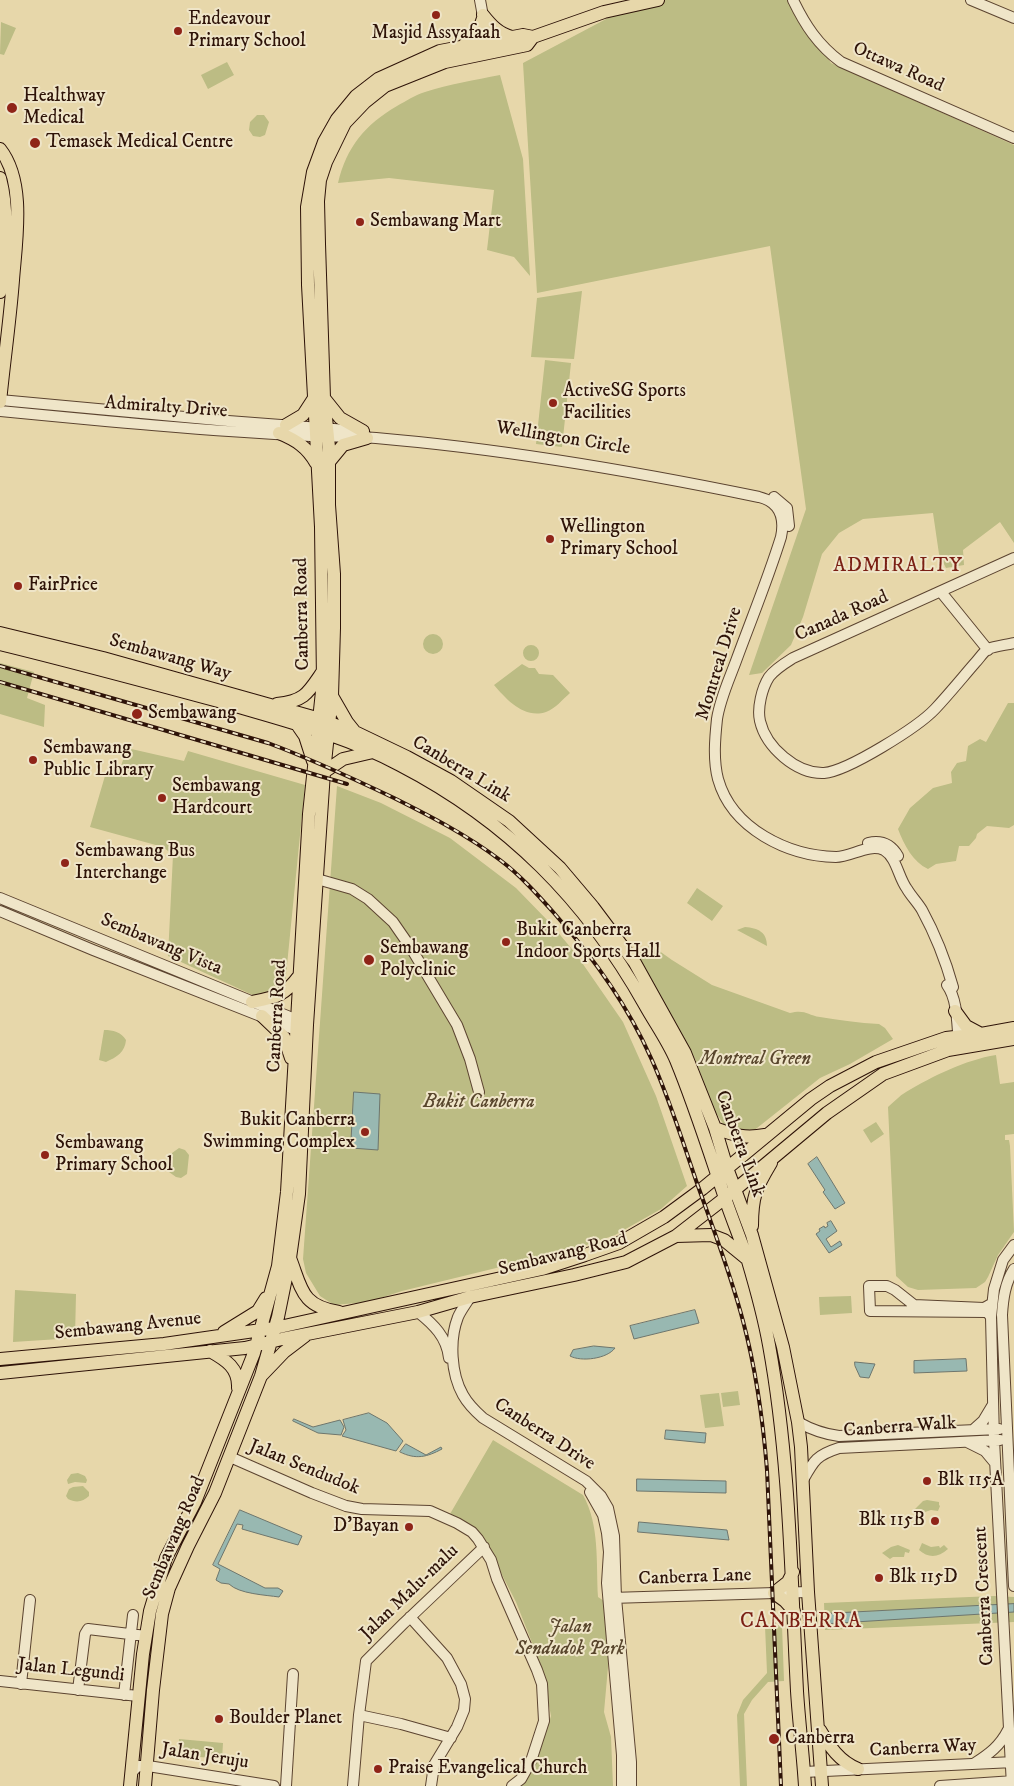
<!DOCTYPE html>
<style>
body{margin:0}
canvas{display:block;background:#e7d7aa}
</style>
<canvas width="1014" height="1786"></canvas>
<script>
const c = document.querySelector('canvas').getContext('2d');
c.lineJoin = 'round';
function fill(path, color) {
  c.fillStyle = color;
  c.fill(path, 'evenodd');
}
function strokePath(path, color, width, dash) {
  c.strokeStyle = color;
  c.lineWidth = width;
  c.lineCap = dash ? 'butt' : 'round';
  c.setLineDash(dash || []);
  c.stroke(path);
}
function label(font, color, halo, rows, align = 'center') {
  c.font = font + ' "IM FELL DW Pica",serif';
  c.lineWidth = 4;
  c.setLineDash([]);
  c.textBaseline = 'middle';
  c.strokeStyle = halo;
  c.fillStyle = color;
  for (const [text, x, y, turn = 0] of rows) {
    c.save();
    c.translate(x, y);
    c.rotate((+turn || 0) * Math.PI / 180);
    c.textAlign = isNaN(turn) ? turn : align;
    if (halo) c.strokeText(text, 0, 0);
    c.fillText(text, 0, 0);
    c.restore();
  }
}
const green = new Path2D(`
 M 642,0 L 788,0 L 831,63 L 1014,145 L 1014,543 L 1000,522 L 963,550 L 964,565 L 946,568 L 939,554 L 933,513 L 863,519 L 839,533 L 822,554 L 803,617 L 791,645 L 762,673 L 749,675 L 806,509 L 770,246 L 537,293 L 523,63 Z
 M 1,22 L 16,28 L 4,55 L 0,54 Z
 M 227,62 L 234,75 L 208,89 L 201,75 Z
 M 500,75 L 523,159 L 530,276 L 514,257 L 487,250 L 494,190 L 389,178 L 338,183 C 347,146 365,125 397,106 C 406,101 415,95 425,92 C 449,84 475,80 500,75 Z
 M 257,115 L 264,115 L 269,122 L 265,135 L 260,137 L 253,136 L 249,130 L 250,122 Z
 M 582,291 L 574,359 L 531,357 L 537,298 Z
 M 545,360 L 571,363 L 562,447 L 536,444 Z
 M423 644a10 10 0 1 1 20 0a10 10 0 1 1-20 0Z
 M523 653a8 8 0 1 1 16 0a8 8 0 1 1-16 0Z
 M 0,663 L 34,672 L 27,698 L 45,705 L 44,727 L 0,714 Z
 M 522,664 L 529,668 L 535,668 L 539,674 L 553,675 L 570,693 C 563,699 555,709 546,712 C 524,719 507,700 494,685 Z
 M 1008,703 L 1014,703 L 1014,825 L 1009,828 L 987,826 L 977,834 L 976,838 L 969,846 L 959,846 L 956,861 L 936,864 L 928,869 C 913,862 904,845 898,829 L 910,808 L 933,788 L 952,783 L 951,772 L 957,763 L 966,761 L 968,746 L 980,739 L 986,742 Z
 M 127,748 L 184,761 L 188,751 L 305,785 L 285,985 L 257,997 L 168,956 L 173,855 L 163,847 L 90,827 L 107,769 L 119,772 Z
 M 337,786 L 381,803 L 450,838 L 516,888 L 551,924 L 576,954 L 623,1022 L 656,1096 L 687,1186 L 661,1209 L 615,1235 L 578,1248 L 402,1291 L 368,1302 L 334,1305 L 320,1296 L 306,1273 L 303,1259 Z
 M 697,888 L 723,906 L 712,921 L 687,903 Z
 M 745,927 C 758,928 767,932 767,946 L 737,930 Z
 M 651,945 L 672,960 L 712,985 L 790,1013 C 805,1009 807,1015 820,1017 C 839,1020 859,1023 879,1024 L 885,1028 L 893,1039 L 850,1064 L 820,1078 L 752,1132 L 726,1128 L 714,1110 L 695,1059 L 636,954 Z
 M 104,1030 C 113,1030 121,1032 126,1040 C 125,1052 117,1057 106,1062 L 99,1060 Z
 M 996,1055 L 1000,1084 L 1014,1082 L 1014,1134 L 1005,1135 L 1005,1140 L 1009,1140 L 1010,1146 L 1014,1232 L 998,1255 L 988,1277 L 985,1282 L 976,1288 L 918,1290 L 908,1287 L 896,1276 L 888,1107 C 894,1102 899,1096 906,1092 C 933,1076 965,1060 996,1055 Z
 M 876,1122 L 884,1134 L 871,1143 L 863,1130 Z
 M 179,1148 L 185,1150 L 189,1155 L 187,1174 L 181,1178 L 176,1177 L 169,1172 L 172,1153 Z
 M 15,1290 L 76,1294 L 75,1338 L 13,1342 Z
 M 851,1296 L 852,1313 L 820,1315 L 819,1297 Z
 M 738,1391 L 740,1405 L 723,1407 L 721,1393 Z
 M 719,1393 L 724,1426 L 705,1428 L 700,1395 Z
 M 493,1440 L 583,1495 C 600,1525 596,1564 598,1597 L 604,1601 L 609,1656 L 604,1712 L 611,1737 L 613,1786 L 518,1786 L 524,1781 L 535,1764 L 551,1716 L 542,1668 L 516,1602 L 486,1544 L 465,1522 L 450,1514 Z
 M 78,1473 L 85,1476 L 87,1480 L 86,1483 L 75,1482 L 68,1484 L 67,1480 L 71,1474 Z
 M 83,1486 L 89,1492 L 89,1496 C 83,1502 76,1503 68,1499 L 66,1496 L 69,1489 L 73,1487 Z
 M 927,1500 L 939,1502 L 939,1505 L 940,1506 L 938,1511 L 931,1510 L 922,1513 L 919,1510 L 917,1513 L 913,1511 L 923,1501 Z
 M 922,1543 L 931,1547 L 939,1546 L 940,1548 L 944,1545 L 948,1549 C 938,1558 928,1558 919,1550 Z
 M 898,1545 L 910,1550 L 909,1553 L 905,1552 L 904,1557 L 893,1557 L 890,1559 L 882,1553 L 891,1547 Z
 M 994,1596 L 1014,1597 L 1014,1622 L 825,1630 L 824,1603 Z
 M 782,1625 L 784,1681 L 768,1682 L 752,1700 L 744,1714 L 747,1786 L 740,1786 L 737,1715 L 743,1700 L 767,1673 L 765,1626 Z
 M 179,1739 L 223,1743 L 222,1759 L 178,1755 Z`);
const water = new Path2D(`
 M 354,1092 L 380,1094 L 378,1150 L 351,1148 Z
 M 817,1157 L 845,1203 L 835,1209 L 823,1192 L 825,1190 L 808,1164 Z
 M 831,1221 L 837,1231 L 826,1239 L 831,1247 L 840,1241 L 842,1245 L 829,1253 L 816,1234 L 820,1231 L 819,1229 L 824,1226 L 825,1228 L 828,1226 L 827,1223 Z
 M 695,1310 L 699,1323 L 634,1339 L 630,1326 Z
 M 594,1346 L 615,1348 C 607,1359 581,1362 570,1356 L 573,1350 Z
 M 966,1359 L 967,1371 L 914,1373 L 914,1361 Z
 M 855,1362 L 875,1364 L 869,1378 L 860,1377 L 855,1366 Z
 M 369,1413 L 387,1423 L 403,1441 L 396,1451 L 342,1436 L 346,1430 L 343,1420 Z
 M 294,1419 L 313,1427 L 340,1420 L 344,1427 L 341,1435 L 318,1433 L 293,1421 Z
 M 666,1430 L 706,1433 L 705,1443 L 665,1439 Z
 M 406,1444 L 426,1455 L 441,1447 L 442,1449 C 427,1457 416,1460 400,1452 Z
 M 637,1479 L 726,1481 L 726,1493 L 637,1491 Z
 M 240,1510 L 302,1536 L 298,1545 L 242,1529 L 243,1525 L 237,1524 L 218,1564 L 265,1588 L 278,1588 L 283,1591 L 279,1597 C 266,1595 239,1594 229,1584 L 221,1583 L 216,1580 L 220,1569 L 213,1565 Z
 M 639,1522 L 727,1530 L 729,1540 L 638,1532 Z
 M 1014,1604 L 1014,1612 L 823,1624 L 823,1614 Z`);
const minor = new Path2D(`
 M 480,0 L 489,49
 M 793,0 C 805,25 818,45 841,62 L 1014,138
 M 971,0 L 1014,18
 M 0,400 L 228,421 L 360,431
 M 0,411 C 103,421 207,431 310,436 C 332,437 354,436 376,438 C 505,449 633,471 759,497 C 780,502 785,518 781,537 C 768,579 751,620 736,661 C 729,680 720,699 717,719 C 715,738 713,760 718,779 C 732,829 788,856 836,857 C 851,857 869,843 884,850 C 897,858 898,877 907,889 C 911,896 918,903 922,910 C 934,932 946,962 953,987 L 951,990
 M 774,497 L 787,508 L 789,526
 M 1014,558 L 793,658 C 785,663 775,669 769,677 C 762,688 757,708 760,721 C 766,747 796,774 824,773 C 848,771 918,727 935,709 C 949,694 962,678 975,663 C 979,659 983,652 988,649 C 995,646 1006,645 1014,643
 M 941,592 L 988,650
 M 868,843 C 881,840 891,844 898,856
 M 317,879 L 352,889 L 368,899 L 393,922 L 411,948 L 457,1025 L 470,1059 L 479,1092
 M 0,898 L 302,1022
 M 0,911 L 93,950 L 301,1032
 M 947,985 C 958,1000 957,1026 959,1044
 M 1014,1269 C 1005,1283 1003,1299 1002,1315 L 1014,1586
 M 470,1297 C 466,1304 461,1310 458,1317 C 449,1340 451,1374 463,1395 C 468,1404 475,1411 483,1418 L 586,1481 L 601,1496 L 608,1508 L 614,1536 L 616,1598 L 631,1762 L 631,1786
 M 418,1312 C 433,1324 447,1337 449,1358
 M 991,1317 L 987,1312 L 870,1311 L 869,1286 L 887,1286 L 895,1290 L 914,1305 L 984,1308 L 991,1304
 M 798,1422 C 812,1430 823,1434 839,1436 L 999,1429
 M 973,1430 L 983,1421 L 992,1406
 M 967,1442 L 985,1451 L 995,1463
 M 230,1457 L 312,1493 L 346,1506 L 362,1509 L 430,1511 L 457,1523 L 472,1532 L 478,1539 L 491,1560 L 497,1579 L 537,1670 L 542,1684 L 544,1721 L 531,1761 L 521,1779 L 512,1786
 M 803,1480 C 814,1460 817,1455 839,1448 L 1000,1440
 M 590,1492 L 603,1515 L 607,1533 L 609,1552 L 607,1583 L 622,1755 L 622,1786
 M 611,1598 L 808,1592
 M 410,1617 L 447,1658 L 461,1684 L 465,1699 L 464,1710 L 457,1727 L 434,1765 L 431,1786
 M 0,1681 L 138,1696
 M 21,1684 L 30,1600
 M 78,1690 L 85,1634 L 88,1629 L 146,1636
 M 124,1695 L 133,1615
 M 359,1715 L 401,1724 L 451,1738
 M 975,1763 C 989,1754 1000,1746 1008,1730
 M 132,1772 L 138,1766 L 148,1766 L 274,1786
 M 804,1772 L 1014,1762
 M 286,1786 L 293,1674
 M 353,1786 L 359,1715 L 366,1661 L 404,1623 L 484,1547
 M 940,1786 L 1014,1781
 M 1012,1786 L 994,1440 L 991,1317 L 994,1289 L 1003,1260 L 1014,1245`);
const major = new Path2D(`
 M 483,15 C 491,25 499,34 512,37
 M 463,46 C 473,38 480,31 483,18
 M 0,149 C 26,182 16,240 13,280 C 10,320 4,361 0,402
 M 0,178 C 10,216 4,254 0,292
 M 324,398 L 340,418 L 363,431
 M 286,425 L 303,415 L 314,398
 M 279,433 C 296,440 307,447 316,463
 M 329,462 L 343,445 L 367,438
 M 0,633 L 103,658 L 313,717 L 357,733 L 407,757 L 451,781 L 509,821 L 560,868 L 593,907 L 635,963 L 685,1053 L 715,1128 L 727,1168 L 752,1235 L 783,1347 L 798,1422 L 801,1447 L 808,1592 L 822,1786
 M 0,644 C 74,662 148,682 222,702 C 283,720 344,735 400,765 C 508,821 586,900 645,1005 C 655,1023 668,1041 676,1060 C 695,1106 710,1154 726,1201 C 733,1221 741,1241 748,1261 C 756,1288 764,1317 769,1345 C 790,1460 791,1576 797,1691 C 799,1723 803,1754 805,1786
 M 332,696 L 347,722 L 355,732
 M 277,704 C 305,701 308,693 323,671
 M 296,723 L 305,736 L 313,761
 M 324,772 L 343,759 L 373,752
 M 252,1002 C 277,997 284,996 299,976
 M 955,1011 L 966,1026 L 981,1034
 M 262,1016 L 284,1037 L 291,1058
 M 715,1128 C 734,1135 744,1139 765,1135
 M 752,1226 C 752,1196 756,1188 771,1163
 M 676,1236 L 711,1235 L 724,1240 L 746,1258
 M 290,1258 C 302,1289 301,1306 339,1312
 M 224,1332 L 258,1311 L 266,1298
 M 210,1351 C 226,1360 239,1368 238,1388
 M 0,1359 L 164,1344 L 275,1328 L 542,1269 L 585,1255 L 619,1243 L 664,1217 L 702,1189 L 811,1099 L 830,1086 L 876,1062 L 946,1038 L 981,1034 L 1014,1028
 M 0,1373 L 245,1348 L 282,1339 L 418,1312 L 470,1297 L 574,1275 L 626,1262 L 676,1236 L 725,1198 L 827,1113 L 883,1074 L 948,1050 L 1014,1039
 M 262,1375 L 284,1352 L 305,1336
 M 793,1572 L 788,1582 L 774,1593 L 785,1601 L 794,1611
 M 820,1730 C 830,1747 839,1761 858,1769
 M 130,1786 L 143,1654 L 150,1611 L 166,1558 L 195,1502 L 254,1353 L 278,1266 L 287,1192 L 309,814 L 323,682 L 321,527 L 308,285 L 307,207 L 313,172 L 324,142 L 337,119 L 356,96 L 378,79 L 440,51 L 523,35 L 533,37 L 604,12 L 658,0
 M 145,1786 L 153,1690 L 162,1614 L 169,1588 L 188,1546 L 215,1493 L 261,1376 L 278,1317 L 290,1258 L 299,1194 L 307,1025 L 324,772 L 332,696 L 334,628 L 334,574 L 329,505 L 329,447 L 324,398 L 319,244 L 318,201 L 320,180 L 326,162 L 345,123 L 365,102 L 385,86 L 445,62 L 527,45 L 533,37`);
const rail = new Path2D(`
 M 0,666 L 268,743 C 311,759 352,778 394,798 C 430,816 467,835 500,860 C 520,875 537,894 554,913 C 593,957 627,1004 651,1058 C 670,1100 683,1143 698,1186 C 714,1231 731,1275 743,1321 C 756,1370 763,1420 767,1470 L 781,1786
 M 0,682 L 347,784`);
const markers = [
 [436,15,5,"#8f2418"],
 [178,31,5,"#8f2418"],
 [12,108,6,"#8f2418"],
 [35,143,6,"#8f2418"],
 [360,222,5,"#8f2418"],
 [553,403,5,"#8f2418"],
 [550,539,5,"#8f2418"],
 [18,586,5,"#8f2418"],
 [137,714,6,"#8f2418"],
 [33,760,5,"#8f2418"],
 [162,798,5,"#8f2418"],
 [65,863,5,"#8f2418"],
 [506,942,5,"#8f2418"],
 [369,960,6,"#8f2418"],
 [365,1132,5,"#8f2418"],
 [45,1155,5,"#8f2418"],
 [927,1481,5,"#8f2418"],
 [935,1521,5,"#8f2418"],
 [409,1527,5,"#8f2418"],
 [879,1578,5,"#8f2418"],
 [219,1719,5,"#8f2418"],
 [774,1739,6,"#8f2418"],
 [378,1769,5,"#8f2418"]
];
const poiNames = [
 ["Endeavour",188,20],
 ["Primary School",188,42],
 ["Masjid Assyafaah",436,34,"center"],
 ["Healthway",23,97],
 ["Medical",23,119],
 ["Temasek Medical Centre",46,143],
 ["Sembawang Mart",370,222],
 ["ActiveSG Sports",563,392],
 ["Facilities",563,414],
 ["Wellington",560,528],
 ["Primary School",560,550],
 ["FairPrice",28,586],
 ["Sembawang",148,714],
 ["Sembawang",43,749],
 ["Public Library",43,771],
 ["Sembawang",172,787],
 ["Hardcourt",172,809],
 ["Sembawang Bus",75,852],
 ["Interchange",75,874],
 ["Bukit Canberra",516,931],
 ["Indoor Sports Hall",516,953],
 ["Sembawang",380,949],
 ["Polyclinic",380,971],
 ["Bukit Canberra",355,1121,"right"],
 ["Swimming Complex",355,1143,"right"],
 ["Sembawang",55,1144],
 ["Primary School",55,1166],
 ["Blk 115A",937,1481],
 ["Blk 115B",925,1521,"right"],
 ["D'Bayan",399,1527,"right"],
 ["Blk 115D",889,1578],
 ["Boulder Planet",229,1719],
 ["Canberra",785,1739],
 ["Praise Evangelical Church",388,1769]
];
const streetNames = [
 ["Ottawa Road",898,68,24],
 ["Admiralty Drive",166,408,4],
 ["Wellington Circle",563,439,9],
 ["Canberra Road",303,614,-91],
 ["Canada Road",842,617,-24],
 ["Sembawang Way",170,658,16],
 ["Montreal Drive",720,664,-73],
 ["Canberra Link",461,770,31],
 ["Sembawang Vista",161,945,23],
 ["Canberra Road",278,1016,-87],
 ["Canberra Link",739,1144,70],
 ["Sembawang Road",563,1255,-14],
 ["Sembawang Avenue",128,1327,-6],
 ["Canberra Walk",900,1428,-4],
 ["Canberra Drive",544,1435,33],
 ["Jalan Sendudok",304,1468,22],
 ["Sembawang Road",175,1538,-67],
 ["Canberra Lane",695,1578,-2],
 ["Jalan Malu-malu",410,1593,-44],
 ["Canberra Crescent",985,1596,-93],
 ["Jalan Legundi",71,1671,6],
 ["Canberra Way",923,1749,-3],
 ["Jalan Jeruju",205,1757,9]
];
const parkNames = [
 ["Montreal Green",755,1060],
 ["Bukit Canberra",479,1103],
 ["Jalan",570,1628],
 ["Sendudok Park",570,1650]
];
const neighbourhoodNames = [
 ["ADMIRALTY",898,567]
];
const quarterNames = [
 ["CANBERRA",801,1623]
];
fill(green, '#bcbc84');
fill(water, '#98b8b1');
strokePath(water, '#6e766d', 1);
strokePath(minor, '#5c4430', 12);
strokePath(major, '#2e1308', 14);
strokePath(minor, '#efe5c8', 10);
strokePath(major, '#e7d7aa', 12);
strokePath(rail, '#2e1308', 4);
strokePath(rail, '#efe5c8', 2, [5.5]);
for (const [x, y, r, color] of markers) {
  const dot = new Path2D();
  dot.arc(x, y, r, 0, 2 * Math.PI);
  c.fillStyle = color;
  c.fill(dot);
  strokePath(dot, '#efe5c8', 2);
}
label('19px', '#2e1308', '#efe5c8', poiNames, 'left');
label('19px', '#2e1308', '#efe5c8', streetNames);
label('italic 19px', '#59462d', '#efe5c8', parkNames);
c.letterSpacing = '1px';
label('20px', '#7a1f14', '#efe5c8', neighbourhoodNames);
c.letterSpacing = '0px';
c.letterSpacing = '1px';
label('21px', '#7a1f14', '#efe5c8', quarterNames);
c.letterSpacing = '0px';
</script>
